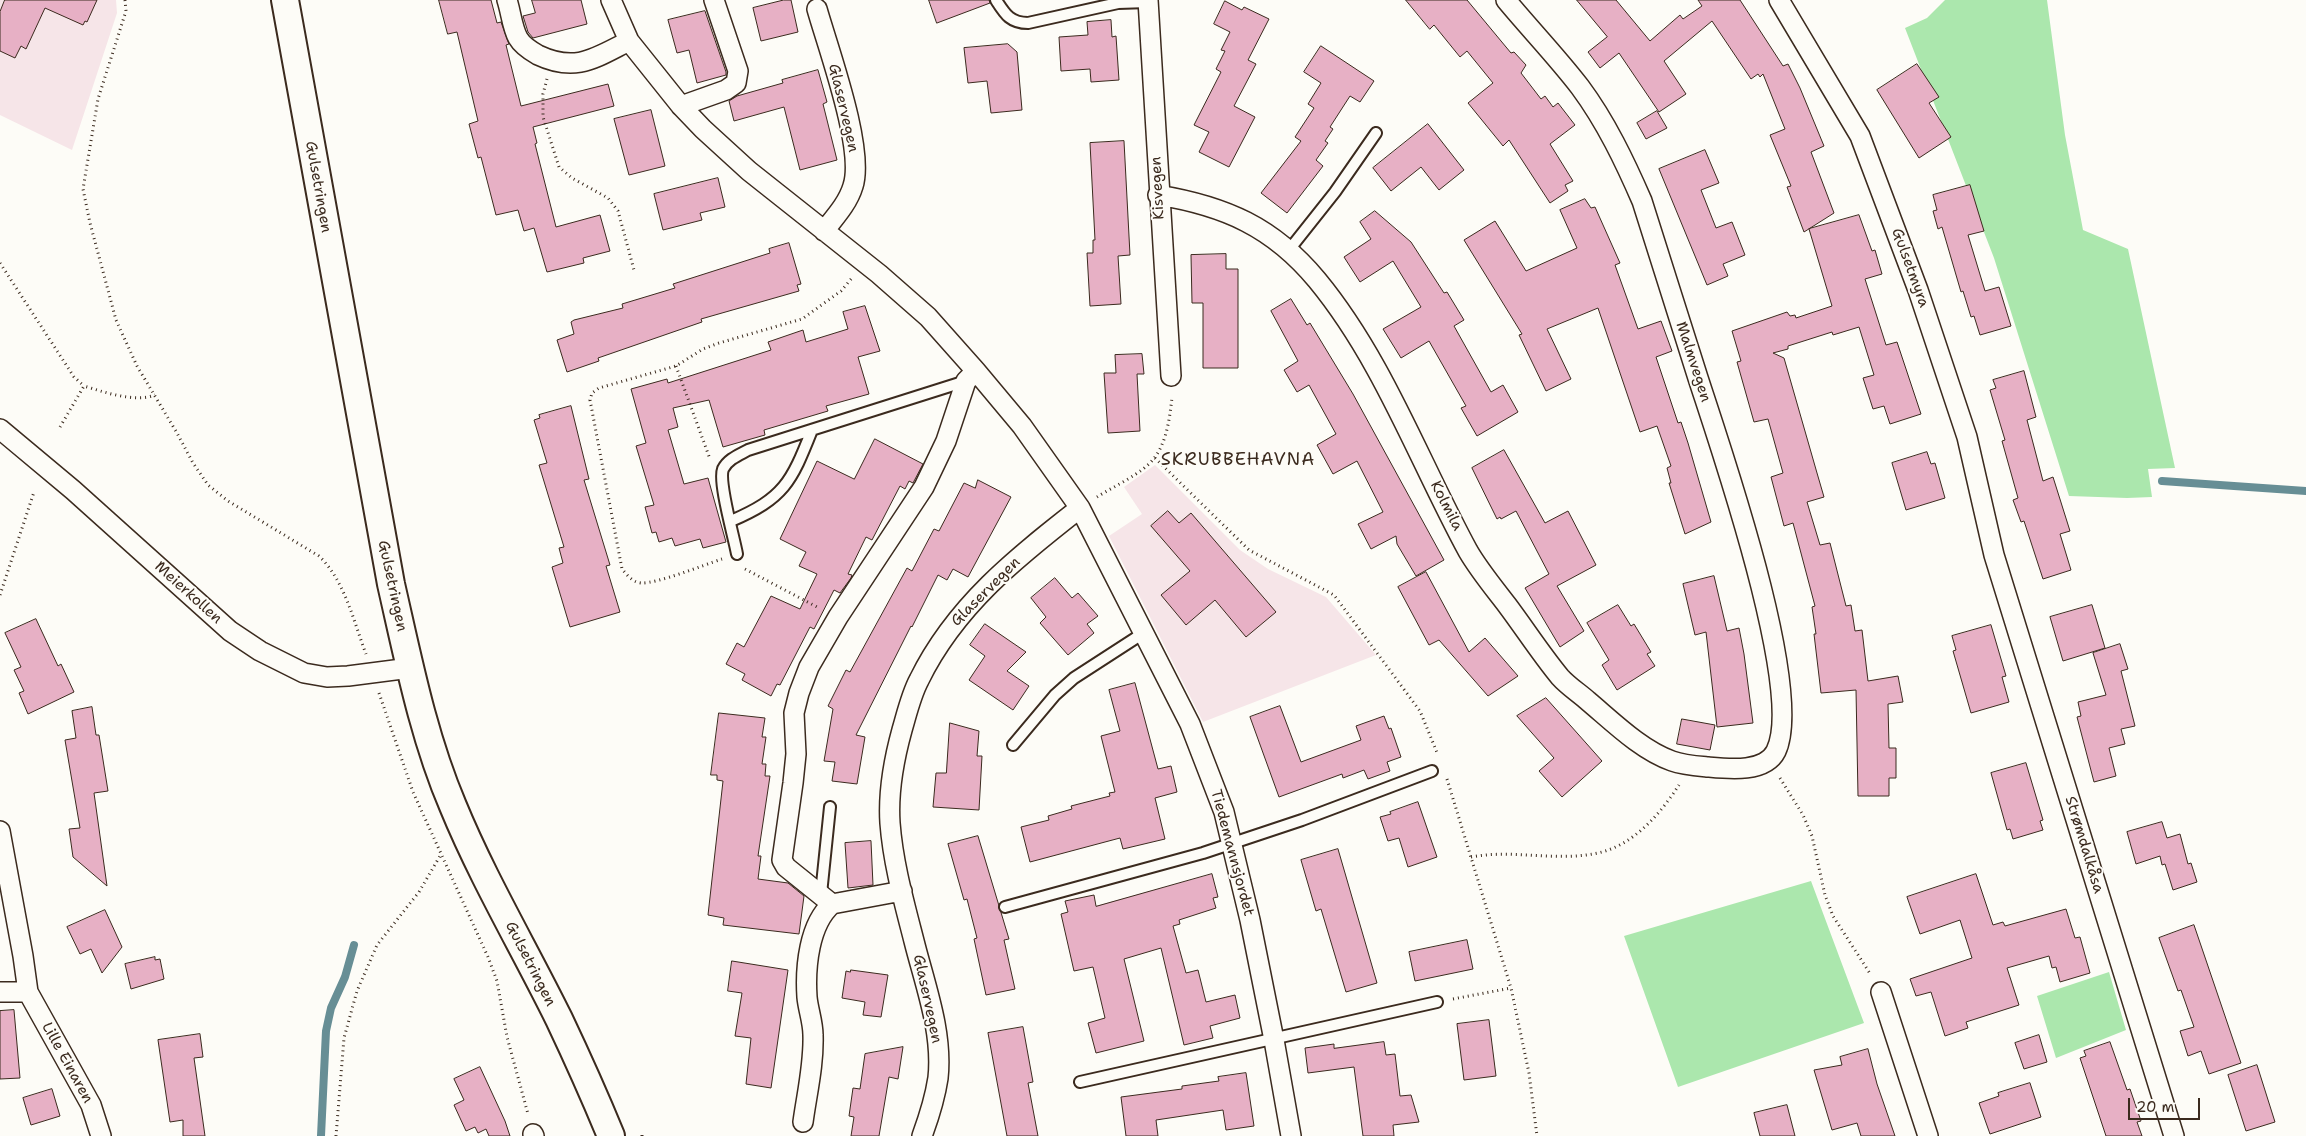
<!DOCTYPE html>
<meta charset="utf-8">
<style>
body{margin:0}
#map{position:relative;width:2306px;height:1136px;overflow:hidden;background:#fdfcf7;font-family:"Shantell Sans",sans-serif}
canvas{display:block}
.scale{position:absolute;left:2128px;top:1098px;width:72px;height:22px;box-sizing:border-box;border:2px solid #3b2a1e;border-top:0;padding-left:6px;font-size:15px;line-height:18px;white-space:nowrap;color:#3b2a1e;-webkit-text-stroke:4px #fdfcf7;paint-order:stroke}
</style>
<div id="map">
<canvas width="2306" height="1136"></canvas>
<div class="scale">20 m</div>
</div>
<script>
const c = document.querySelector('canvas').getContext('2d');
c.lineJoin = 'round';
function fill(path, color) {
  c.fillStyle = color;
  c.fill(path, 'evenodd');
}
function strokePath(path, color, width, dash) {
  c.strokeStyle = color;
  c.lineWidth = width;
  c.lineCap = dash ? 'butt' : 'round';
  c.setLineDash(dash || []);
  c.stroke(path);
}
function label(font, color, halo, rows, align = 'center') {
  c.font = font + ' "Shantell Sans",sans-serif';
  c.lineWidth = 4;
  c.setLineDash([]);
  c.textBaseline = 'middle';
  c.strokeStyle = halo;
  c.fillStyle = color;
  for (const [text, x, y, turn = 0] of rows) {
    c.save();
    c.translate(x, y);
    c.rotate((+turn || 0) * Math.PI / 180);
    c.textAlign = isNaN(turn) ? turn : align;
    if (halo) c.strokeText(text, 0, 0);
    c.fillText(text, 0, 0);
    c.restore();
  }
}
const built = new Path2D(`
 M 0,0 L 116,0 L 117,13 L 72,150 L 0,115 Z
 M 1155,465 L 1240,550 L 1268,569 L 1326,597 L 1376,655 L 1203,722 L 1109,536 L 1142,514 L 1124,487 Z`);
const green = new Path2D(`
 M 1945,0 L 2047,0 L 2065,135 L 2083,230 L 2128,249 L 2175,468 L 2148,469 L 2152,497 L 2127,498 L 2069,496 L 1994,258 L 1905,28 L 1927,18 Z
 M 1811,881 L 1864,1023 L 1678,1087 L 1624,936 Z
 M 2109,972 L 2126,1030 L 2056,1058 L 2037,996 Z`);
const stream = new Path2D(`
 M 2162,481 L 2306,491
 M 321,1136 L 326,1031 L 331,1008 L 345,977 L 354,945`);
const building = new Path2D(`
 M 5,0 L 97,0 L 87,22 L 85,21 L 83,25 L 45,8 L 26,49 L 21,46 L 15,58 L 0,51 L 0,12 Z
 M 439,0 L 491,0 L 497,23 L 501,22 L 509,44 L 506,45 L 521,106 L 608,84 L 614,106 L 533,127 L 537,143 L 535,144 L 556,227 L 600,215 L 610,251 L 583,258 L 584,263 L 547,272 L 534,228 L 524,231 L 518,210 L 496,215 L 481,157 L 478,158 L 469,124 L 478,121 L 457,32 L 448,34 Z
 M 532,0 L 581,0 L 587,24 L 533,38 L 528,32 L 523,16 L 535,13 Z
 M 784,0 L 791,0 L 798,32 L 761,41 L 753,8 Z
 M 929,0 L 989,0 L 990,3 L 937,23 Z
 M 1406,0 L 1467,0 L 1511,53 L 1514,52 L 1526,65 L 1521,73 L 1541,99 L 1545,96 L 1553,107 L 1558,103 L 1575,125 L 1550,144 L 1573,181 L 1565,185 L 1568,191 L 1550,203 L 1509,140 L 1503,146 L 1468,103 L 1493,83 L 1467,51 L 1460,57 L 1434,25 L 1430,29 Z
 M 1577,0 L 1616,0 L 1650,41 L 1680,15 L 1683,19 L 1702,6 L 1698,0 L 1740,0 L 1783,66 L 1788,64 L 1800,88 L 1824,146 L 1811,152 L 1834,213 L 1804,232 L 1787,187 L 1791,186 L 1770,135 L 1785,129 L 1763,74 L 1760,77 L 1758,74 L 1751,79 L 1712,21 L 1664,61 L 1686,94 L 1659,112 L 1619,53 L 1600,68 L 1588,52 L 1607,37 Z
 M 1225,1 L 1242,10 L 1244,7 L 1269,19 L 1248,60 L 1256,64 L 1234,106 L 1255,117 L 1229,167 L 1199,152 L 1209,132 L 1194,125 L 1221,72 L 1216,69 L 1225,51 L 1221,50 L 1230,32 L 1214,24 Z
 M 705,11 L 726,72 L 726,75 L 697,83 L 689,50 L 677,53 L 668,20 Z
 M 1111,20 L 1112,37 L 1116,36 L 1119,80 L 1091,82 L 1090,69 L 1061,71 L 1059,37 L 1088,35 L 1087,22 Z
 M 1008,44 L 1017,52 L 1022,110 L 991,113 L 987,81 L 968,83 L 964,48 Z
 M 1321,46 L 1374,81 L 1360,102 L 1350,96 L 1330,127 L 1333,129 L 1325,141 L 1328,143 L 1316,160 L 1323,166 L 1287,213 L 1261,193 L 1301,141 L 1295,137 L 1314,108 L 1308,104 L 1321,83 L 1304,72 Z
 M 1917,64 L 1939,97 L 1929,103 L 1951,137 L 1919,158 L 1877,90 Z
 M 818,70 L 827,102 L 823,104 L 837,160 L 800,170 L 784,107 L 734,121 L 729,101 L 737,96 L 783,83 L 782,80 Z
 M 651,110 L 665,166 L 629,175 L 614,119 Z
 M 1657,111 L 1667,128 L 1646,139 L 1637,123 Z
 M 1428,124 L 1464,170 L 1439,190 L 1421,167 L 1391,191 L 1373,168 Z
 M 1124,141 L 1130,255 L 1118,256 L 1121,304 L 1090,306 L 1087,253 L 1093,253 L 1093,240 L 1095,240 L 1090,143 Z
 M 1705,150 L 1719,183 L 1701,190 L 1716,228 L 1732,222 L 1745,255 L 1723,264 L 1728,276 L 1707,285 L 1659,169 Z
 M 718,178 L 725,207 L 700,213 L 702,220 L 663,230 L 654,194 Z
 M 1970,185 L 1984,231 L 1968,235 L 1985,291 L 1999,287 L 2011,326 L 1980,335 L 1974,316 L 1971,317 L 1963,291 L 1961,292 L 1942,227 L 1938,229 L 1933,211 L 1937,210 L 1933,195 Z
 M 1585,199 L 1591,208 L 1595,207 L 1620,263 L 1615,265 L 1638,329 L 1661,321 L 1672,351 L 1656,357 L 1678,423 L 1681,422 L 1688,443 L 1711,522 L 1685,534 L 1669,483 L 1671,483 L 1667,468 L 1671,466 L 1657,426 L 1640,432 L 1598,308 L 1547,329 L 1571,379 L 1546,391 L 1519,335 L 1522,334 L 1464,240 L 1495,221 L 1526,271 L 1577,248 L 1560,210 Z
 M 1375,211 L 1411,242 L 1444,293 L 1447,292 L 1464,320 L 1454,326 L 1491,392 L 1503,385 L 1518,412 L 1477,436 L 1461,408 L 1466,406 L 1429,341 L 1401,358 L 1383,329 L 1421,307 L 1393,261 L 1360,282 L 1344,257 L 1371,239 L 1360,222 Z
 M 1859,215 L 1872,251 L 1875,250 L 1882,274 L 1865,279 L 1886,345 L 1897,342 L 1921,414 L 1890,424 L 1884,406 L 1873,409 L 1863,378 L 1874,375 L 1859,327 L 1833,335 L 1832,332 L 1788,346 L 1788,349 L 1773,353 L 1784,358 L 1817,473 L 1824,497 L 1807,502 L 1820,545 L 1830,543 L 1846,606 L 1851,605 L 1855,631 L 1862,630 L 1868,681 L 1898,676 L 1903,702 L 1888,704 L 1889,748 L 1896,748 L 1896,778 L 1889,778 L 1889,796 L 1858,796 L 1856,690 L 1821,693 L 1814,634 L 1816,634 L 1812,607 L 1815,606 L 1793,523 L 1784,526 L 1771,477 L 1783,473 L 1768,419 L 1754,422 L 1737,362 L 1741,361 L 1732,331 L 1787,312 L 1790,316 L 1795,315 L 1796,318 L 1832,306 L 1809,229 Z
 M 789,243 L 801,284 L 797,285 L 799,291 L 701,319 L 702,322 L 598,358 L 599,361 L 567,372 L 557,340 L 574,334 L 571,322 L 574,320 L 623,308 L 622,304 L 675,288 L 673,284 L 770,253 L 769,249 Z
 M 1226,254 L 1226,269 L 1238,269 L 1238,368 L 1203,368 L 1203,303 L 1192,303 L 1191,255 Z
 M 1291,299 L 1307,325 L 1310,323 L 1353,394 L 1444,560 L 1416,576 L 1397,544 L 1396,536 L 1371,549 L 1358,524 L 1383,512 L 1357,461 L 1333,474 L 1317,445 L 1336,434 L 1309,385 L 1297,392 L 1284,370 L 1298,361 L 1271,311 Z
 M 865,306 L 880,351 L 858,357 L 869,394 L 826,406 L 828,411 L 764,430 L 765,435 L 723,447 L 709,400 L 673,408 L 678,427 L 668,430 L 684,484 L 708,478 L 726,542 L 703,548 L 700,539 L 675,546 L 672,538 L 659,542 L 656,532 L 652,533 L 645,507 L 654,505 L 636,446 L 646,443 L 631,389 L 667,379 L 668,383 L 771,350 L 768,342 L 803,330 L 806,342 L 848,329 L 843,312 Z
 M 1142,354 L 1144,374 L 1137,374 L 1140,431 L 1108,433 L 1104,373 L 1116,373 L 1115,355 Z
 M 2024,371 L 2036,417 L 2027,420 L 2043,481 L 2053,477 L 2070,531 L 2060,534 L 2071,570 L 2043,579 L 2024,521 L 2021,522 L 2013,500 L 2018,498 L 2002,441 L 2005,440 L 1990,390 L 1996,388 L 1993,380 Z
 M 571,406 L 589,479 L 584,480 L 610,565 L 606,566 L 620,612 L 570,627 L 552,567 L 563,563 L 559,548 L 564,547 L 539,465 L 547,463 L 534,420 L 540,418 L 539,415 Z
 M 875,439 L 923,464 L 913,483 L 909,481 L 905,489 L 900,486 L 872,540 L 866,537 L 848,574 L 852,575 L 851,578 L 840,593 L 834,590 L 814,629 L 810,627 L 780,685 L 777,684 L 771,696 L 742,680 L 745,674 L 726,664 L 737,643 L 744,647 L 771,596 L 800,609 L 817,574 L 799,566 L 806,552 L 780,539 L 817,461 L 854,479 Z
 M 1504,450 L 1545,523 L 1568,511 L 1596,565 L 1557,586 L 1584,631 L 1560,647 L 1525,588 L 1549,574 L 1516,511 L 1501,519 L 1500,517 L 1497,519 L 1472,468 Z
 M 1927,452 L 1931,464 L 1935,463 L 1945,498 L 1906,510 L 1892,463 Z
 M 978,480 L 1011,497 L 968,577 L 953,569 L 947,580 L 938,575 L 912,627 L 911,626 L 856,735 L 865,737 L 857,784 L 832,781 L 835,762 L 824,761 L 833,709 L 828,706 L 846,670 L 850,672 L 907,568 L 912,571 L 934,529 L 939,531 L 964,483 L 975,488 Z
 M 1168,511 L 1179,523 L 1191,513 L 1276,612 L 1246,637 L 1215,600 L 1186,625 L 1161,595 L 1190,571 L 1151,526 Z
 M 1426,572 L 1469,652 L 1485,638 L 1518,676 L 1488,696 L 1439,640 L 1429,645 L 1398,587 Z
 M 1714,576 L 1727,631 L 1739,628 L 1744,654 L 1753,723 L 1717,727 L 1706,632 L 1695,635 L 1683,584 Z
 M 1055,578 L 1072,598 L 1078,593 L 1098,616 L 1087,624 L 1094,633 L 1068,655 L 1040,623 L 1046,617 L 1031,598 Z
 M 1618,605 L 1631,626 L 1634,624 L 1651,652 L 1647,654 L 1655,666 L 1617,690 L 1602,665 L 1609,660 L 1587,623 Z
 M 2092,605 L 2105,648 L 2063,661 L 2050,617 Z
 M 36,619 L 58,666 L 61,664 L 74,692 L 28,714 L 19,693 L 24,691 L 14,670 L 21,667 L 5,633 Z
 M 985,624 L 1026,652 L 1007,671 L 1029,686 L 1013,710 L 969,680 L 985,656 L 970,645 Z
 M 1991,625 L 2006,676 L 2002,677 L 2009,702 L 1971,713 L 1953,651 L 1956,650 L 1952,636 Z
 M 2120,644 L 2128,669 L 2121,671 L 2135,726 L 2121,729 L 2125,744 L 2109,748 L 2116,776 L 2094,782 L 2077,717 L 2081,716 L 2078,702 L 2106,695 L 2093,653 Z
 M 1135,683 L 1158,769 L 1171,766 L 1177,792 L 1155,798 L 1165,839 L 1123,849 L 1120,838 L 1030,862 L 1021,827 L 1049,820 L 1048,816 L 1072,809 L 1071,806 L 1110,796 L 1109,793 L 1115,792 L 1101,736 L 1120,731 L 1109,690 Z
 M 1546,698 L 1602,761 L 1562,797 L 1539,771 L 1554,758 L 1517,716 Z
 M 1280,706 L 1301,762 L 1361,740 L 1356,726 L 1384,716 L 1389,729 L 1391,728 L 1401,757 L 1387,762 L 1390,771 L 1368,779 L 1364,770 L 1343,778 L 1342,774 L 1279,797 L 1250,717 Z
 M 92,707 L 96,735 L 99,735 L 108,791 L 94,793 L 107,886 L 73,857 L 69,829 L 80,828 L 65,740 L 76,738 L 72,711 Z
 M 719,713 L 765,718 L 762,737 L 766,737 L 762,764 L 766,764 L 765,776 L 770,776 L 758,856 L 761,856 L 758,879 L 788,883 L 804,896 L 799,934 L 723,925 L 724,918 L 708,915 L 723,781 L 717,780 L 717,775 L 711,775 Z
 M 1682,719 L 1715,725 L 1710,750 L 1677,744 Z
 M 950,723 L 979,731 L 977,756 L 982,756 L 979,810 L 933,807 L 936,773 L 946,773 Z
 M 2026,763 L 2043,820 L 2040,821 L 2043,830 L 2013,839 L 2010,829 L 2007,830 L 1991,773 Z
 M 1418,802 L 1437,857 L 1408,867 L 1399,838 L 1388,841 L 1380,817 L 1391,814 L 1390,812 Z
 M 2162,822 L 2167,838 L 2180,834 L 2188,864 L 2191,863 L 2197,882 L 2173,890 L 2165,864 L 2162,865 L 2160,856 L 2136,864 L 2127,832 Z
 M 978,836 L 1009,939 L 1004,940 L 1015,989 L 986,995 L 974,939 L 977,938 L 967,899 L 964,900 L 948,844 Z
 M 871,841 L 873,885 L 848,888 L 845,843 Z
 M 1338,849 L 1377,983 L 1346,992 L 1321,909 L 1316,911 L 1301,860 Z
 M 1212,874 L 1218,897 L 1213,898 L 1216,908 L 1179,920 L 1180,924 L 1173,926 L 1186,973 L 1198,970 L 1206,1002 L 1235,995 L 1240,1018 L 1210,1026 L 1213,1038 L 1184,1045 L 1161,948 L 1124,959 L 1144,1041 L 1096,1053 L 1088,1023 L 1105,1018 L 1093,967 L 1074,971 L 1061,914 L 1068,912 L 1065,901 L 1094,895 L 1096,906 Z
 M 1976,874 L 1993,925 L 2003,922 L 2005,926 L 2066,909 L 2075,938 L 2080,937 L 2090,973 L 2060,982 L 2056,967 L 2052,968 L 2049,956 L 2007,968 L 2019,1005 L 1966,1022 L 1968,1028 L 1945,1036 L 1931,992 L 1916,996 L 1910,979 L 1972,958 L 1960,920 L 1920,934 L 1907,897 Z
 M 105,910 L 122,947 L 102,973 L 91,949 L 80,954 L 67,927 Z
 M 2194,925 L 2241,1063 L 2209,1074 L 2201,1051 L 2188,1056 L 2180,1031 L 2194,1027 L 2181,990 L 2178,991 L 2159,938 Z
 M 1467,940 L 1473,969 L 1415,981 L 1409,952 Z
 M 155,957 L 155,960 L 160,959 L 164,979 L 131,989 L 125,964 Z
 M 732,961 L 788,970 L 771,1088 L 746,1084 L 751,1038 L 735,1036 L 742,993 L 728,991 Z
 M 851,970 L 888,975 L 881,1017 L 863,1015 L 865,1002 L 842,998 L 846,971 L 850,972 Z
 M 14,1010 L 20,1078 L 0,1079 L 0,1011 Z
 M 1489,1020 L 1496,1076 L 1464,1080 L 1457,1024 Z
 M 1023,1027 L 1033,1082 L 1028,1083 L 1038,1136 L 1007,1136 L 988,1033 Z
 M 200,1034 L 203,1057 L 194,1058 L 205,1136 L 183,1136 L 183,1120 L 170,1122 L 158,1040 Z
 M 2039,1035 L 2047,1062 L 2024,1069 L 2015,1043 Z
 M 1384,1042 L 1386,1055 L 1395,1054 L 1400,1096 L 1411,1095 L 1419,1122 L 1393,1125 L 1394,1136 L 1363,1136 L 1354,1067 L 1308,1073 L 1305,1048 L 1334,1044 L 1334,1048 Z
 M 2110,1042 L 2127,1090 L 2130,1089 L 2141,1121 L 2137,1122 L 2142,1136 L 2106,1136 L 2080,1058 L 2086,1056 L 2084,1051 Z
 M 903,1047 L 898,1079 L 889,1077 L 879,1136 L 851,1136 L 854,1117 L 849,1116 L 853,1088 L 860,1089 L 865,1054 Z
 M 1868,1049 L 1877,1084 L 1895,1136 L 1861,1136 L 1857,1123 L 1832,1130 L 1814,1070 L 1842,1065 L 1840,1057 Z
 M 2257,1065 L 2275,1122 L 2246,1131 L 2228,1075 Z
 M 480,1067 L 505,1121 L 510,1136 L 489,1136 L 486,1129 L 478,1133 L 475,1127 L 466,1131 L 454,1105 L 464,1100 L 454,1079 Z
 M 1246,1073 L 1254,1126 L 1226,1130 L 1223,1110 L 1156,1120 L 1158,1136 L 1126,1136 L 1121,1097 L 1182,1089 L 1182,1086 L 1219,1081 L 1218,1077 Z
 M 2030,1083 L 2041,1117 L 1990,1134 L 1979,1103 L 1999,1096 L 1998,1093 Z
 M 52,1089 L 60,1116 L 31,1125 L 23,1098 Z
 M 1787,1105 L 1795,1136 L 1760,1136 L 1754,1113 Z`);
const path = new Path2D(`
 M 125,0 L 126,11 L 98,99 L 83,189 L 90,223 L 116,320 L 137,366 L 177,433 L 193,463 L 208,485 L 228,501 L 319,556 C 345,581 353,620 366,654
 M 547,79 L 543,94 L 543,117 L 559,167 L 572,178 L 608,198 L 618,211 L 634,270
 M 0,263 L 74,377 L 84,386
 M 676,366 L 710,459
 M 60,427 L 84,386 C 104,392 135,403 155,395
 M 1155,458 L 1249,550 L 1334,595 L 1420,711 L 1438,755
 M 1097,497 C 1114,486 1144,473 1155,457 C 1167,441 1170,416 1172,397
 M 722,559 C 704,565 656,584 641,583 C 632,582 627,575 622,569 L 590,400 L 592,393 L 599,388 L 676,366 L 703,349 L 719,343 L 802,319 L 841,291 L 852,278
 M 745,569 L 819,608
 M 0,595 L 34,492
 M 379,693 L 413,792 L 488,957 L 497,981 L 507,1037 L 528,1114
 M 1780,778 L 1803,815 L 1812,836 L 1825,895 L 1833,916 L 1871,975
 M 1447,779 L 1511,988 L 1529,1073 L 1537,1136
 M 1471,857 C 1513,849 1557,862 1598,853 C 1634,845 1660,814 1679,785
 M 1453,999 L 1511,988
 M 642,1135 L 642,1136
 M 336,1136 L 344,1038 L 357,991 L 377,945 L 419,892 L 440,856`);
const lane = new Path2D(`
 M 996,0 C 1005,14 1010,23 1028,23 L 1118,3 L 1148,2
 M 1289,250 L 1335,192 L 1376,133
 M 731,521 C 784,498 791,483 812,430
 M 737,554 C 734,537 718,482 723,469 C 728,459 739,455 748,450 L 966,381
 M 1013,745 L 1055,695 L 1074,678 L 1142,634
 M 821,894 L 830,807
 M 1005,907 L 1203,853 L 1302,820 L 1432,771
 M 1080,1082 L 1437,1002`);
const street = new Path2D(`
 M 507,0 C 511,12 512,27 518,38 C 522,45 531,51 538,55 C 576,73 595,58 629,41
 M 611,0 L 629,41 L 681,106 L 703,129 L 749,171 L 879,274 L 928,317 L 976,371 L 1022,426 L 1080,508 L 1190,724 L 1224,812 L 1250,920 L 1274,1040 L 1291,1136
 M 1148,0 L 1171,376
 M 1779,0 L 1860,136 L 1918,290 L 1967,437 L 1994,555 L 2174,1136
 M 817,9 C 828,48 865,149 853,186 C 848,203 835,217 824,231
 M 681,106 L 726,90 L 736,83 L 738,71 L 714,0
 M 1158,195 C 1225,206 1273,227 1317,280 C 1383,360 1419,461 1468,551 C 1479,570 1494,588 1507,605 C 1525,629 1541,654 1560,677 C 1568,686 1579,693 1588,701 C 1613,722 1641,750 1672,761 C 1683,765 1697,766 1708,767 C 1729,769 1765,773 1776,751 C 1805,691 1720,446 1698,378 C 1679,319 1661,260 1642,201 C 1625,162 1606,122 1580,87 C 1557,57 1530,29 1506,0
 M 0,429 L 73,490 L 230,631 L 260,651 L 304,673 L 327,677 L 348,676 L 410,668
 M 0,831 L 23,956 L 28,992 L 91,1105 L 101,1136
 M 832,904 L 902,891
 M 0,992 L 28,992
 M 1881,992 L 1928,1136
 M 803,1122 C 807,1093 814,1064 813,1035 C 813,1022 808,1009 807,997 C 805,967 809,924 832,904 L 786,867 L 782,860 L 793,783 L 796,754 L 794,713 L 799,693 L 809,667 L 838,617 L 924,487 L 946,441 L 966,381 L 976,371
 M 533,1134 L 534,1136
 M 922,1136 C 929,1117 935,1098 938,1078 C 943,1032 925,985 914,941 C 904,902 893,863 890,823 C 888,792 894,759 902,730 C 907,713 911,695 919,680 C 955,606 1017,557 1080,508`);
const secondary = new Path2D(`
 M 285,0 L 391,584 C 408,658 423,736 453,806 C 483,879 524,948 559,1019 C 577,1057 595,1097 611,1136`);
const streetNames = [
 ["Glaservegen",843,108,77],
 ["Gulsetringen",318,187,80],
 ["Kisvegen",1158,188,-93],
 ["Gulsetmyra",1910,268,70],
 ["Malmvegen",1693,362,72],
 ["Kolmila",1446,506,63],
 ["Gulsetringen",392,586,78],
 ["Glaservegen",986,592,-45],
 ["Meierkollen",188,593,42],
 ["Strømdalkåsa",2084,845,73],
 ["Tiedemannsjordet",1232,853,75],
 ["Gulsetringen",530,964,63],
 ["Glaservegen",927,999,78],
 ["Lille Einaren",67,1063,61]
];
const quarterNames = [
 ["SKRUBBEHAVNA",1238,460]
];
fill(built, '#f6e5e8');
fill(green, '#abe7ad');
strokePath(stream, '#678e95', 8);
fill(building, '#e7b0c5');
strokePath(building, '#3b2a1e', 1);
strokePath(lane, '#3b2a1e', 14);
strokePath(street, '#3b2a1e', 22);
strokePath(secondary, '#3b2a1e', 30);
strokePath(path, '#3b2a1e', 3, [1, 4]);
strokePath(lane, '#fdfcf7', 10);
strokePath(street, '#fdfcf7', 19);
strokePath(secondary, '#fdfcf7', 26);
label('15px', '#3b2a1e', '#fdfcf7', streetNames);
c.letterSpacing = '1px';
label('18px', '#3b2a1e', '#fdfcf7', quarterNames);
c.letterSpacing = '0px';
</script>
